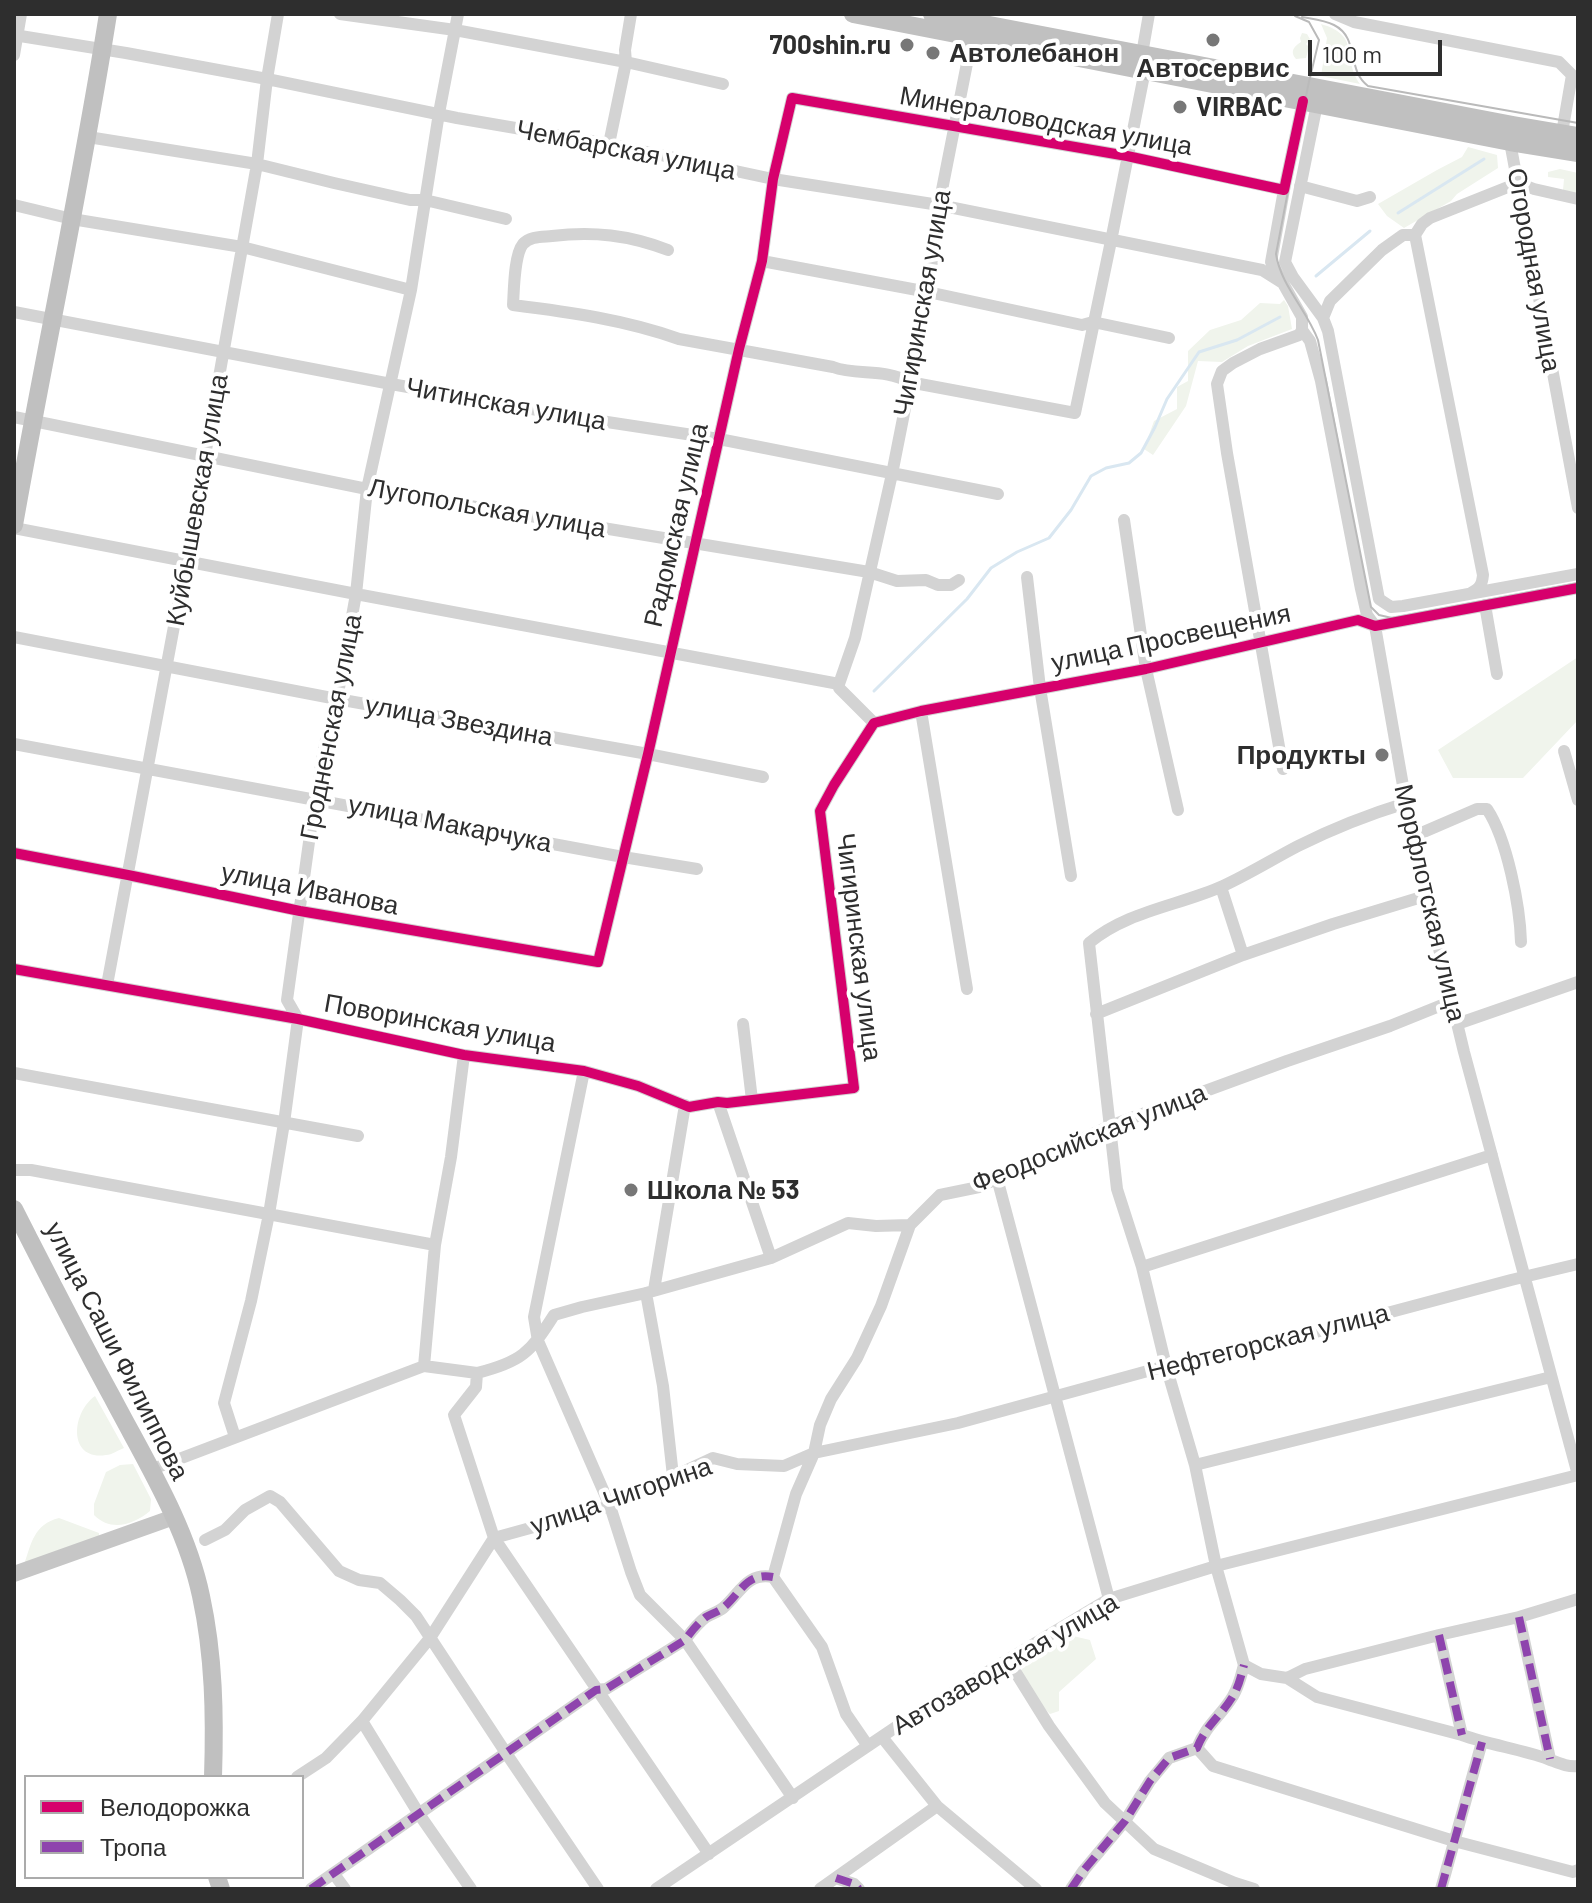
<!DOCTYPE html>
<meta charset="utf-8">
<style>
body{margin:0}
#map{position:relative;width:1592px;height:1903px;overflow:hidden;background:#fff;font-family:Barlow,sans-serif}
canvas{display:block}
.frame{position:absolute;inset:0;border:16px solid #2e2e2e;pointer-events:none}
.legend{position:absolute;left:24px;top:1775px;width:280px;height:104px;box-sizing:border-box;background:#fff;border:2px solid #ababab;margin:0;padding:10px 14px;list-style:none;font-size:24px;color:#2e2e2e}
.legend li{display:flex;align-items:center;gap:16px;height:40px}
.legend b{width:40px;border:2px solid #ababab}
.scale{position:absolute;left:1308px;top:40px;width:134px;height:36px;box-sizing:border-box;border:4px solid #2e2e2e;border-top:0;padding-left:10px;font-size:24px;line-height:28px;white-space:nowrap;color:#2e2e2e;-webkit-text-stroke:6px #fff;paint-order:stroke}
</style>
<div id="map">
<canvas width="1592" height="1903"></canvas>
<div class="frame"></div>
<ul class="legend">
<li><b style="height:10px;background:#d6006c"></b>Велодорожка</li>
<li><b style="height:10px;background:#8e44ad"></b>Тропа</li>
</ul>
<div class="scale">100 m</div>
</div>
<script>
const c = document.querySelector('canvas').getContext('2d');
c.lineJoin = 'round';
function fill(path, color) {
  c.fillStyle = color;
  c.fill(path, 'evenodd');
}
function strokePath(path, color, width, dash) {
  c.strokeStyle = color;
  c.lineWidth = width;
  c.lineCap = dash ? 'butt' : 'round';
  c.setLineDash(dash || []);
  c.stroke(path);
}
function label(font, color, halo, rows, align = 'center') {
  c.font = font + ' Barlow,sans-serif';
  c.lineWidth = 8;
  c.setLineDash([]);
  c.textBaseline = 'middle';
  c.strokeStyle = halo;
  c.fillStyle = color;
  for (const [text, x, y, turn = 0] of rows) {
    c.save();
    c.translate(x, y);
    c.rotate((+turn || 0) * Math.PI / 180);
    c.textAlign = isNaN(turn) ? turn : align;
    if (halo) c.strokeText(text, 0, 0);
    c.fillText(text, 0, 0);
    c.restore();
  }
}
const green = new Path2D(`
 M 1321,24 C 1362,36 1341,57 1360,84 L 1321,76 L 1327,38 Z
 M 1302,33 L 1307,34 L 1310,39 L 1306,44 L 1309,47 L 1306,58 L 1296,59 C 1289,51 1295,46 1301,42 L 1300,38 Z
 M 1468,147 L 1497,155 L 1498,168 L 1457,194 L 1451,201 L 1404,228 L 1387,216 L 1378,204 L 1437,170 L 1462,157 Z
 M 1560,169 L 1578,173 L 1578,195 L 1563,190 L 1564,179 L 1548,177 L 1548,172 Z
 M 1284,300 L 1288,306 L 1292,329 L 1248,346 L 1222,362 L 1198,361 L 1186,406 L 1153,455 L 1144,449 L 1154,421 L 1177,409 L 1177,387 L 1188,381 L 1188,351 L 1210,330 L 1241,320 L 1260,303 L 1280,304 Z
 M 1578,657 L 1578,720 L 1523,778 L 1453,778 L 1438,750 Z
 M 95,1396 L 124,1448 C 118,1450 112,1455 106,1455 C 68,1461 71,1413 95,1396 Z
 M 133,1464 L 151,1499 L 150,1511 C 133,1525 111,1532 94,1515 L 94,1504 L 106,1472 L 120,1465 Z
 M 59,1518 L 99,1533 L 99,1537 L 24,1565 C 31,1544 34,1524 59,1518 Z
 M 1073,1636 L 1090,1640 L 1096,1659 L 1059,1692 L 1059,1711 L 1050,1714 L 1022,1686 L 1019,1674 L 1026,1662 Z`);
const stream = new Path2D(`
 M 1398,213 L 1484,159
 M 1316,276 L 1370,231
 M 874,691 L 967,599 L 991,568 L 1017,552 L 1049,538 L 1071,510 L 1091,476 L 1106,468 L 1129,463 L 1141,453 L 1155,427 L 1167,399 L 1199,352 L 1237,340 L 1280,317`);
const minor = new Path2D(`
 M 340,14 L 455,30 L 626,62 L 723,84
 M 1335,14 L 1354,22 L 1559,62 L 1572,75 L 1562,133
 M 14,35 L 126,53 L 267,79 L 457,118 L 609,144 L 773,179 L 939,205 L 1262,270 L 1281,282
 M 1142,54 L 1149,14
 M 14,55 L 21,14
 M 1317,104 L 1285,262 L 1293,277 L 1323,318
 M 1511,136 L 1510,142 L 1578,508
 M 88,137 L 257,164 L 334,183 L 410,200 L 425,200 L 506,219
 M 609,144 L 626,62 L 625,50 L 631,14
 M 1518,183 L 1534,189 L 1578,199
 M 1300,186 L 1357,201 L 1370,197
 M 14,205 L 72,219 L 242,247 L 411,290
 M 1415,235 L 1403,235 L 1382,250 L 1330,301 L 1323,318 L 1328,331 L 1379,599 L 1391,607 L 1403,606 L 1578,574
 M 668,250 C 629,235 593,231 552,236 C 542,237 530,236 523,244 C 514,255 514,290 513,305 C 569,312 626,320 679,339 L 833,367 C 856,376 885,368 909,382 L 1075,413 L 1111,241 L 1145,70
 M 762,261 L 928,292 L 1082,325 L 1093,322 L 1169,338
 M 14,312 L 391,384 L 594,420 L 719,439 L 998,494
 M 1302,330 L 1310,341 L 1321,381 L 1361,589 L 1367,615 L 1375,626 L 1412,837 L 1464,1052 L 1578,1475
 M 14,417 L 367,489 L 869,572 L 897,581 L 926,580 L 938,585 L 951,585 L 959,580
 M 1124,520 L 1146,669 L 1178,810
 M 14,528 L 356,594 L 839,684 L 839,688 L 874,723
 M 1027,577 L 1040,688 L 1071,876
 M 1471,593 C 1480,588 1482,585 1483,575 L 1415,235 L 1422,224 L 1430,218 L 1518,183
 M 1485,605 L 1497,674
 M 14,637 L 337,699 L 648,754 L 763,777
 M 839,684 L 855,638 L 892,474 L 928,292 L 939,205 L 973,33
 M 921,711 L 967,989
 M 14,744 L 623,857 L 697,869
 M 1564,751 L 1578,800
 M 1283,769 L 1227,453 L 1217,384 L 1222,371 L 1233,363 L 1260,349 L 1299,335 L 1302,330 L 1302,317 L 1271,262 L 1284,190
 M 1412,837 L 1477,809 L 1487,809 C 1507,839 1520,906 1521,942
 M 14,853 L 128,875 L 300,911 L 598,962 L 648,754 L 739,349 L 762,261 L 773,179 L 792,98 L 1127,156 L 1284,190 L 1303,101
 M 1221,887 L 1243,955
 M 14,969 L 298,1019 L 464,1055 L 584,1071 L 638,1086 L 689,1107 L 718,1102 L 727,1103 L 854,1088 L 820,811 L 834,785 L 874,723 L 921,711 L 1146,669 L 1358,620 L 1375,626 L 1578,588
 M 107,985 L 186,562 L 257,164 L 267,79 L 278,14
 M 1096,1014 L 1243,955 L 1333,924 L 1425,896
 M 743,1024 L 752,1100
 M 1457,1024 L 1578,982
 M 584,1071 L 534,1317 L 538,1341 L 610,1506 L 631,1572 L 640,1595 L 685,1640 L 793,1798
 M 14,1073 L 358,1136
 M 718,1102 L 771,1258
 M 14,1170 L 31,1170 L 435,1245
 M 997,1178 L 1109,1599
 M 1142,1267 L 1492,1155
 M 654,1290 L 685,1105
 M 646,1293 L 663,1386 L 673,1476
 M 424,1366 L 435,1245 L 451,1157 L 464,1055
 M 235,1437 L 224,1403 L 251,1301 L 269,1214 L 284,1123 L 298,1019 L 287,1000 L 315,799 L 325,744 L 337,699 L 356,594 L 367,489 L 411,290 L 439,113 L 458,14
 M 1195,1465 L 1551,1377
 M 150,1470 L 424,1366 L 477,1373
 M 205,1540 L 225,1530 L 245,1510 L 270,1496 L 280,1502 L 339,1571 L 359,1580 L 380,1583 L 400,1600 L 416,1616 L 506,1753 L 598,1889
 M 1519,1617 L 1550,1759
 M 1439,1635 L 1462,1735
 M 1008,1660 L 1049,1726 L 1105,1803 L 1154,1849 L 1235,1883 L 1254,1889
 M 1244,1665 L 1261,1674 L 1287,1678 L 1305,1669 L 1439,1635 L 1519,1617 L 1578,1599
 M 1287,1678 L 1317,1697 L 1462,1735 C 1490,1745 1520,1749 1548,1759 C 1559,1763 1566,1767 1578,1766
 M 362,1721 L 419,1814 L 471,1889
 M 882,1737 L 937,1806 L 1036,1889
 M 868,1746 L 846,1714 L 822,1647 L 773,1577 L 796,1494 L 814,1453 L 820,1425 L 831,1399 L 857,1358 L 881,1306 L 910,1225
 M 1197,1748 L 1213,1766 L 1454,1841 L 1573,1872 L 1578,1870
 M 297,1777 L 326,1758 L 362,1721 L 430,1638 L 494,1538 L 610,1506 L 713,1458 L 737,1464 L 784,1466 L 814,1453 L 958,1423 L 1166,1366 L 1297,1337 L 1511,1280 L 1578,1264
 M 709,1854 L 494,1538 L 454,1415 L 476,1387 L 477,1373 C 521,1362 530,1353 554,1315 L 582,1307 L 646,1293 L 771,1258 L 848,1223 L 876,1226 L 910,1225 L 940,1195 L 979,1187 L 1110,1126 L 1287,1061 L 1390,1026 L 1452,1001
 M 334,1874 L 345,1889
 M 836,1878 L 854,1884 L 859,1889
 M 311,1889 L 596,1690 L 606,1689 L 685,1640 C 691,1632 698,1623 706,1617 C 711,1614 718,1612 723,1608 C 740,1594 746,1572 773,1577
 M 656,1889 L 896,1727 L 1109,1599 L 1216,1566 L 1578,1475
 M 820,1889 L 937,1806
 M 1071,1889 L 1084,1870 L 1125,1821 L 1150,1781 L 1169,1758 L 1197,1748 C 1206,1725 1221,1716 1233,1696 C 1239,1686 1241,1676 1244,1665 L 1216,1566 L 1195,1465 L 1166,1366 L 1142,1267 L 1117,1189 L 1089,943 C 1127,911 1178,906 1223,886 C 1249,874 1273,859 1298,846 C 1332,829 1370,814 1406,803
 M 1441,1889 L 1482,1742`);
const major = new Path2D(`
 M 14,1574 L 174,1517`);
const highway = new Path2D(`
 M 853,14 L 1510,142 L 1578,153
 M 932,14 L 1513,125 L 1578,136
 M 14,525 C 44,355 81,185 108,14
 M 14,1209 C 46,1272 78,1335 112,1397 C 145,1460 186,1525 201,1596 C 214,1656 215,1716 213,1777
 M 217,1877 L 221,1889`);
const tram = new Path2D(`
 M 1295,16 L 1309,22 L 1319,40 L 1308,86 L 1276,254 C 1281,286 1307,310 1318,340 L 1371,607 L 1379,615 L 1392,618 L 1578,583
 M 1302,17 C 1312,19 1324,20 1334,25 C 1360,38 1346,70 1368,86 L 1578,123`);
const quiet = new Path2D(`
 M 1519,1617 L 1550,1759
 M 1439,1635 L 1462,1735
 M 836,1878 L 854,1884 L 859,1889
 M 311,1889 L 596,1690 L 606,1689 L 685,1640 C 691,1632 698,1623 706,1617 C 711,1614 718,1612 723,1608 C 740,1594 746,1572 773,1577
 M 1071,1889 L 1084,1870 L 1125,1821 L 1150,1781 L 1169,1758 L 1197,1748 C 1206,1725 1221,1716 1233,1696 C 1239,1686 1241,1676 1244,1665
 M 1441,1889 L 1482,1742`);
const cycleway = new Path2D(`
 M 14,853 L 128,875 L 300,911 L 598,962 L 648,754 L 739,349 L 762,261 L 773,179 L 792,98 L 1127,156 L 1284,190 L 1303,101
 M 14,969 L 298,1019 L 464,1055 L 584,1071 L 638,1086 L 689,1107 L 718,1102 L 727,1103 L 854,1088 L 820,811 L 834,785 L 874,723 L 921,711 L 1146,669 L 1358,620 L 1375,626 L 1578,588`);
const markers = [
 [1213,40,8,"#777"],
 [907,45,8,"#777"],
 [933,53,8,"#777"],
 [1180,107,8,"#777"],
 [1382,755,8,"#777"],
 [631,1190,8,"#777"]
];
const poiNames = [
 ["700shin.ru",891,45,"right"],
 ["Автолебанон",949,53],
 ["Автосервис",1213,68,"center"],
 ["VIRBAC",1196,107],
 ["Продукты",1366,755,"right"],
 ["Школа № 53",647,1190]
];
const streetNames = [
 ["Минераловодская улица",1046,121,10],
 ["Чембарская улица",626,150,11],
 ["Огородная улица",1534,270,80],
 ["Чигиринская улица",922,303,-80],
 ["Читинская улица",506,404,10],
 ["Куйбышевская улица",197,500,-80],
 ["Лугопольская улица",487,508,10],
 ["Радомская улица",676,525,-77],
 ["улица Просвещения",1171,638,-12],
 ["улица Звездина",459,721,10],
 ["Гродненская улица",331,727,-79],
 ["улица Макарчука",450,824,11],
 ["улица Иванова",310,889,11],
 ["Морфлотская улица",1430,903,77],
 ["Чигиринская улица",859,947,83],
 ["Поворинская улица",440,1023,10],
 ["Феодосийская улица",1089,1138,-22],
 ["Нефтегорская улица",1268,1342,-14],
 ["улица Саши Филиппова",117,1351,63],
 ["улица Чигорина",621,1496,-19],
 ["Автозаводская улица",1005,1664,-30]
];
fill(green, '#f0f4ec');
strokePath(stream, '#d9e7f1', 3);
strokePath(minor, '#d3d3d3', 12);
strokePath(major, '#c6c6c6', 16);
strokePath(highway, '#c0c0c0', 18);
strokePath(tram, '#bababa', 2);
strokePath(quiet, '#8e44ad', 8, [16, 8]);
strokePath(cycleway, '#d6006c', 10);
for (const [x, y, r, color] of markers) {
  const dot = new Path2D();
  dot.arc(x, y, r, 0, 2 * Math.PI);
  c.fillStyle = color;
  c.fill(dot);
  strokePath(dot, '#fff', 3);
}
label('bold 26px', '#2e2e2e', '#fff', poiNames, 'left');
label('26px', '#2e2e2e', '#fff', streetNames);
</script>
